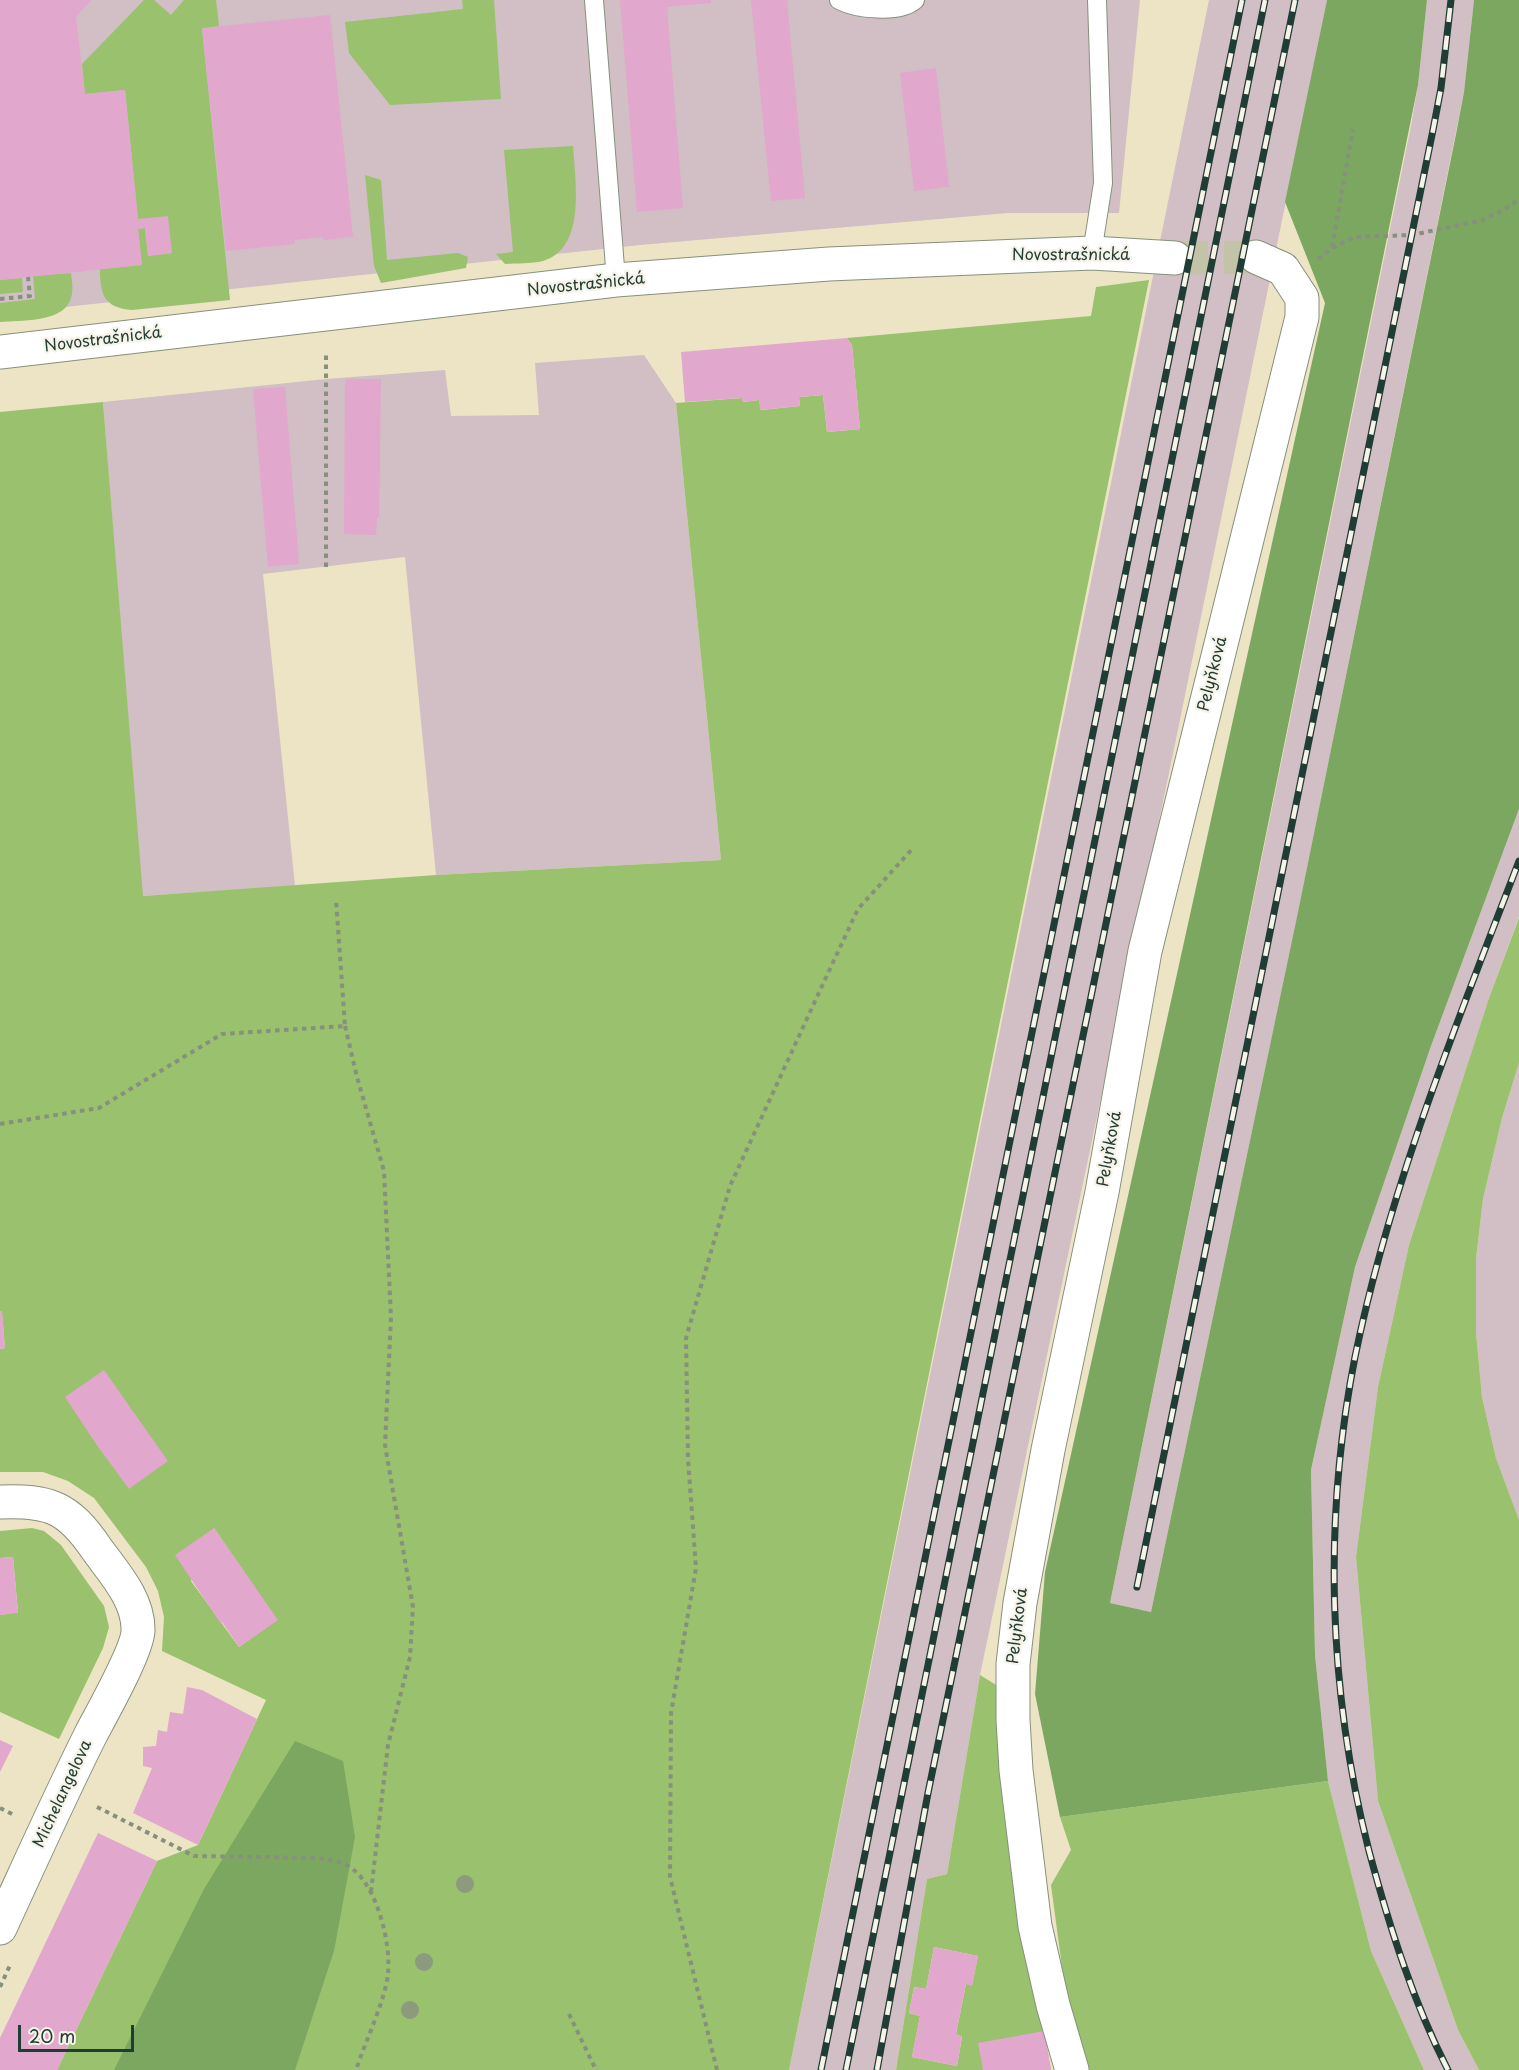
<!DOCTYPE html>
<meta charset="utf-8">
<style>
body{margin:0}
#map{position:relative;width:1519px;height:2070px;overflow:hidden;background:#ece4c5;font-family:"Playpen Sans",sans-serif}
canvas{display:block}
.scale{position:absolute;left:18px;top:2025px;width:116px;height:27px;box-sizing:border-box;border:3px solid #1f3d34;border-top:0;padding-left:8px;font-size:18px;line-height:21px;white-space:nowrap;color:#1f3d34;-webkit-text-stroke:4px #f7f3e8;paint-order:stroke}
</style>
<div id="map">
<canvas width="1519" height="2070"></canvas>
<div class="scale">20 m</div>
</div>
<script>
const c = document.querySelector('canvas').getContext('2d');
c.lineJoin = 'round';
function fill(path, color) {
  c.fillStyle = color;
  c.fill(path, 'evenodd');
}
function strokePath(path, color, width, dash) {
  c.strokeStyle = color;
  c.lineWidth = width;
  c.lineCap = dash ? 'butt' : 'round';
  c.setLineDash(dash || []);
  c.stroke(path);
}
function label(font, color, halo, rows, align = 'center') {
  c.font = font + ' "Playpen Sans",sans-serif';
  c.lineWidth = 4.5;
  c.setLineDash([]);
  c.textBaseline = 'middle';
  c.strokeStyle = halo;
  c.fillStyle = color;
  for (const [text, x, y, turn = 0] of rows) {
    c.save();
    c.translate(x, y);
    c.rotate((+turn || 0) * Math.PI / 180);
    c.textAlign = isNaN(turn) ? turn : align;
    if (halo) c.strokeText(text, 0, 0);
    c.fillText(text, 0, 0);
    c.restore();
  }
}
const industrial = new Path2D(`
 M 0,0 L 1140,0 L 1119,213 L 1008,213 L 640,245 L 0,314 Z
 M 1209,0 L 1327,0 L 1174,749 L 980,1675 L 947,1874 L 927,1879 L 896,2070 L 789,2070 Z
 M 1427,0 L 1474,0 L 1464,92 L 1298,913 L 1151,1612 L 1110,1603 L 1411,126 L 1418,85 Z
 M 644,355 L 676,403 L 721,860 L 436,875 L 405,557 L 263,574 L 295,886 L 142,896 L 103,402 L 326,379 L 445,370 L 451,416 L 539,415 L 535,363 Z
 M 1519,809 L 1519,917 L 1489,998 L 1409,1245 L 1378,1387 L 1356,1557 L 1378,1801 L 1458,2030 L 1479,2070 L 1424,2070 L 1371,1951 L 1328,1781 L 1315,1655 L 1311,1470 L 1355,1267 L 1431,1046 Z
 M 1519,1063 L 1519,1520 L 1496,1458 L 1482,1397 L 1476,1333 L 1476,1259 L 1483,1199 L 1502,1118 Z`);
const green = new Path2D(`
 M 144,0 L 154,0 L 171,15 L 184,0 L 216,0 L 219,26 L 202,29 L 230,300 L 132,310 C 104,308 100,294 100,269 L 142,265 L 138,229 L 145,228 L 148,256 L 172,253 L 138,219 L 125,90 L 85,94 L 82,64 Z
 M 462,0 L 494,0 L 501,99 L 390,105 L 349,53 L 345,22 L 463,9 Z
 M 573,146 C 575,180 587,248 543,261 C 531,264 517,263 505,264 L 496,254 L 513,252 L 504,150 Z
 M 365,175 L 381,180 L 387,260 L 458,253 L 468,257 L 466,268 L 381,283 L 374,266 Z
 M 71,273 C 72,282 74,292 70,301 C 60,323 20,320 0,322 L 0,303 L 35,299 L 33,276 Z
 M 22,278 L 23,292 L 0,294 L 0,280 Z
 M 1149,280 L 789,2070 L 57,2070 L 157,1861 L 198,1845 L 266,1700 L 162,1651 L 164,1617 L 158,1591 L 146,1567 L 94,1498 L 68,1481 L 43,1472 L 0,1472 L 0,1349 L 5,1348 L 2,1314 L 0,1314 L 0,412 L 103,402 L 143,896 L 436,875 L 721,860 L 676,403 L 742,398 L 743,402 L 759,400 L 761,410 L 800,406 L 799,397 L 823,395 L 827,432 L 860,429 L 852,345 L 847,338 L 1091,316 L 1096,287 ZM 214,1528 L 277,1620 L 239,1647 L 191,1581 Z
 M 1519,918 L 1519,1063 L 1502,1118 L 1483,1199 L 1476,1259 L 1476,1333 L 1482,1397 L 1496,1458 L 1519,1520 L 1519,2070 L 1479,2070 L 1458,2030 L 1378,1801 L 1356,1557 L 1378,1387 L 1409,1245 L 1489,998 Z
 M 32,1528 L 44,1531 L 61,1545 L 104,1606 L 109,1627 L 103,1648 L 59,1739 L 0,1712 L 0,1615 L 18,1612 L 13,1557 L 0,1558 L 0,1531 Z
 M 980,1675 L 1001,1688 L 1044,2031 L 1051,2070 L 896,2070 L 927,1879 L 947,1874 ZM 934,1947 L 978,1956 L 972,1985 L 966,1984 L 956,2034 L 962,2037 L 957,2066 L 912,2057 L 920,2016 L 909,2013 L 914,1987 L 926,1989 Z
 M 1328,1781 L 1371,1951 L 1424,2070 L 1088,2070 L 1066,1997 L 1051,1885 L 1071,1850 L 1060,1817 Z`);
const forest = new Path2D(`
 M 1327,0 L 1427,0 L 1418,85 L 1110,1603 L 1151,1612 L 1298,912 L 1456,134 L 1464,92 L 1474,0 L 1519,0 L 1519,809 L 1431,1046 L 1355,1267 L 1311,1470 L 1315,1655 L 1328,1781 L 1060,1817 L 1035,1694 L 1045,1572 L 1325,303 L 1285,202 Z
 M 295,1741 L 343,1761 L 355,1837 L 334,1951 L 295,2070 L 114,2070 L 204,1889 Z`);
const building = new Path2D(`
 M 0,0 L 91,0 L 76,17 L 85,94 L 125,90 L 138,219 L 168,216 L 172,253 L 148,256 L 145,228 L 138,229 L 142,265 L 0,280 Z
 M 620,0 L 711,0 L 711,3 L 667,7 L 683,208 L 637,212 Z
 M 751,0 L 787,0 L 805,198 L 771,201 Z
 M 330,15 L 353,237 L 324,240 L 323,237 L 295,240 L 295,244 L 226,251 L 202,28 Z
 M 936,68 L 949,187 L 914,191 L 900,73 Z
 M 847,338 L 852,345 L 860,429 L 827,432 L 823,395 L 799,397 L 800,406 L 760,410 L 759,400 L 742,402 L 742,398 L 685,402 L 681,352 Z
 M 345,379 L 381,379 L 379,518 L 377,518 L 376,535 L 344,534 Z
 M 285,387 L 299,564 L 268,567 L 253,389 Z
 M 0,1311 L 2,1311 L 5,1348 L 0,1349 Z
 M 104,1370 L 168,1461 L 129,1489 L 96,1444 L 65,1397 Z
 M 214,1528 L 278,1620 L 239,1647 L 222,1622 L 221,1624 L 175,1555 Z
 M 13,1557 L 18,1613 L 0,1615 L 0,1558 Z
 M 187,1687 L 202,1690 L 257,1719 L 198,1845 L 133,1813 L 152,1768 L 143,1766 L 143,1747 L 156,1746 L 158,1730 L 167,1732 L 170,1712 L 183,1714 Z
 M 0,1740 L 13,1746 L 0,1772 Z
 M 98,1833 L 157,1861 L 57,2070 L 0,2070 L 0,2038 Z
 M 934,1947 L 978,1956 L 972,1986 L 966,1984 L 956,2034 L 962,2036 L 957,2066 L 912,2057 L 920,2016 L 909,2013 L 914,1987 L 926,1989 Z
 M 1044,2031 L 1051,2070 L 983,2070 L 978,2043 Z`);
const minorTunnel = new Path2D(`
 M 1175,258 L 1256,257`);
const path = new Path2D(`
 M 1332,247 L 1353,129
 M 1318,259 L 1332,248 L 1354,237 L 1412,235 L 1483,220 L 1505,209 L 1519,199
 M 0,299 L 30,296 L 28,277
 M 326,567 L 326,351
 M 345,1026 L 357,1077 L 384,1171 L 391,1317 L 385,1445 L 413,1607 L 410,1657 L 388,1745 L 371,1892
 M 0,1124 L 99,1108 L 222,1034 L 345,1026 L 336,900
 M 97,1807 L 194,1856 L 316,1858 C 329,1860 345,1861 355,1871 C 378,1891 391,1944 388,1974 C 385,2001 365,2042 356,2070
 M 0,1808 L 14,1815
 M 0,1987 L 11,1963
 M 569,2014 L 596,2070
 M 717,2070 L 670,1877 L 671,1713 L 696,1568 L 688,1459 L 686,1338 L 730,1186 L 828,973 L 858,909 L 913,848`);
const service = new Path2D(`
 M 594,0 L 616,280
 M 839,0 C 856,9 899,14 915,0
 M 1092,253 L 1103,183 L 1097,0`);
const minor = new Path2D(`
 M 0,352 L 616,280 L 829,264 L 1092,253 L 1175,258
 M 0,1502 C 49,1500 68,1507 96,1548 C 113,1572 139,1599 138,1631 C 137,1651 102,1713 91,1734 C 59,1798 30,1863 0,1928
 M 1072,2070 L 1053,2005 L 1035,1926 L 1016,1770 L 1013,1720 L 1013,1664 L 1020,1603 L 1048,1450 L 1102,1192 L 1145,951 L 1302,317 L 1302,298 L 1283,269 L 1256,257`);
const rail = new Path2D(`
 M 1137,1587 L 1433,130 L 1441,88 L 1451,0
 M 821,2070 L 1242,0
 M 846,2070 L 1265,0
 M 877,2070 L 928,1793 L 1295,0
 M 1448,2070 C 1413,2002 1389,1925 1369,1851 C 1328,1690 1323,1520 1355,1357 C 1390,1186 1457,1023 1519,861`);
const trees = [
 [465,1884],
 [424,1962],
 [410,2010]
];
const streetNames = [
 ["Novostrašnická",1071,256],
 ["Novostrašnická",586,285,-6],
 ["Novostrašnická",103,340,-7],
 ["Pelyňková",1213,674,-76],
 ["Pelyňková",1110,1149,-80],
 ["Pelyňková",1018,1626,-83],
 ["Michelangelova",63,1794,-65]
];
fill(industrial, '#d2bec5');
fill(green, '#9ac16d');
fill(forest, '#7ba760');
fill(building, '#e1a7cc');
strokePath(minorTunnel, '#c3c3a8', 33, [33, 16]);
strokePath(service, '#86907c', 20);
strokePath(minor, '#86907c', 35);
strokePath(path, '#86907c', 4, [4.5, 4.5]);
strokePath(service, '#fff', 18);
strokePath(minor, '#fff', 33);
strokePath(rail, '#1f3d34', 7);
strokePath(rail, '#f7f3e8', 4.5, [14]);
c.fillStyle = '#8c9a7d';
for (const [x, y] of trees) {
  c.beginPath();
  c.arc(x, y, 9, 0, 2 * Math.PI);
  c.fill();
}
label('16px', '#1f3d34', '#f7f3e8', streetNames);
</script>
